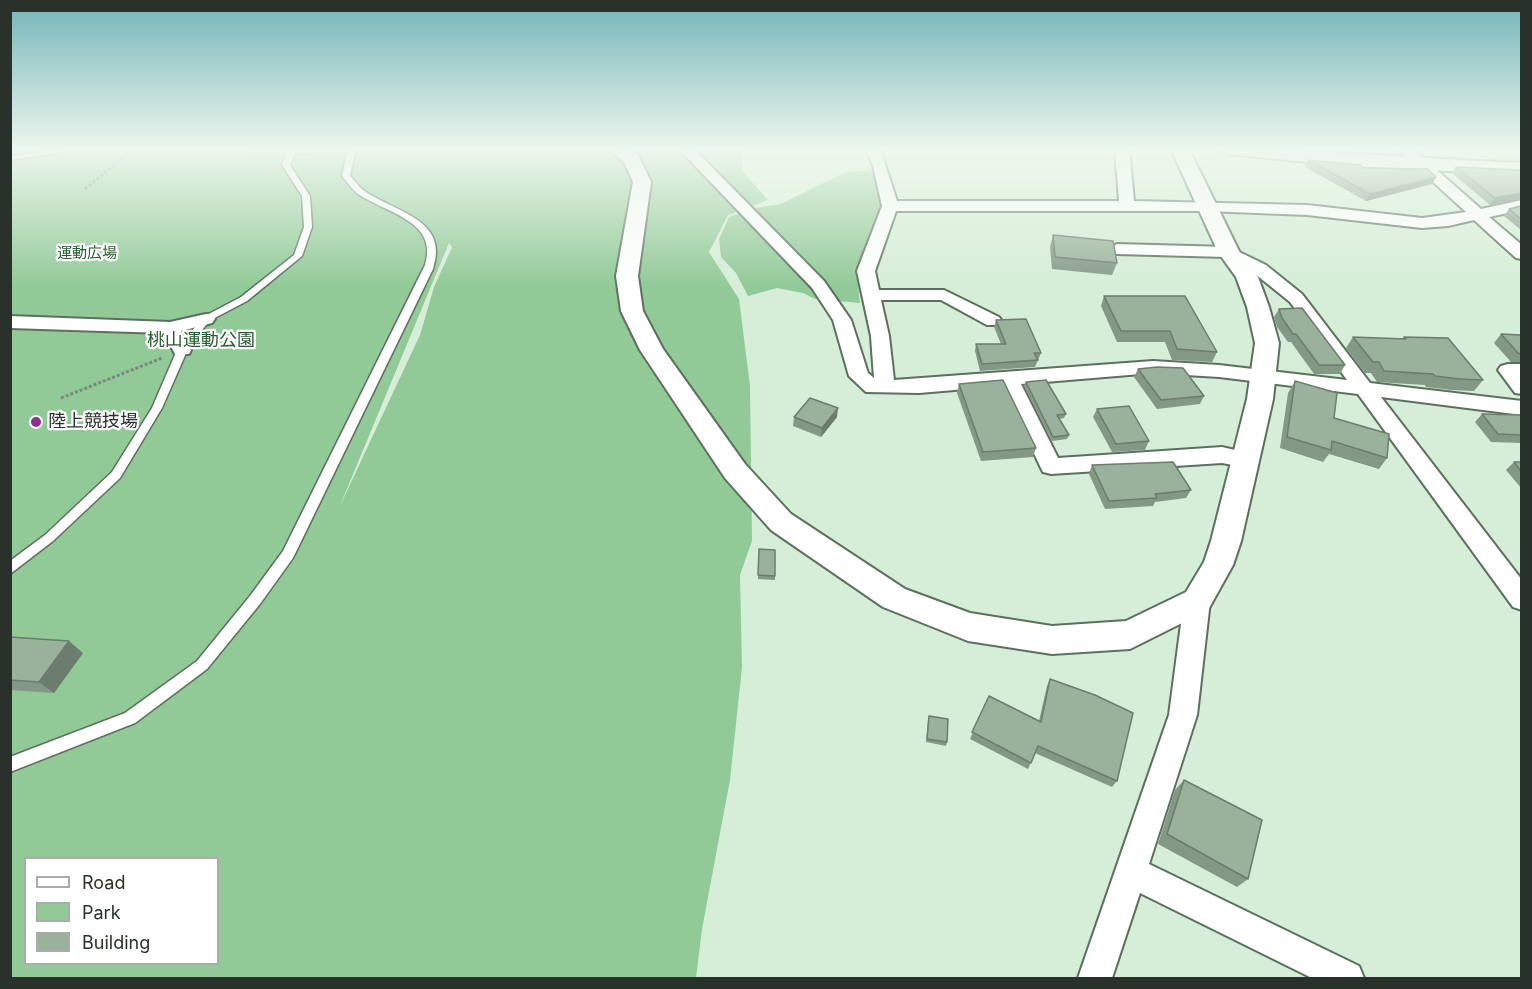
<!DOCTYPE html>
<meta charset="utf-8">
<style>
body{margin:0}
#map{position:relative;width:1532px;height:989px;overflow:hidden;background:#d6eed7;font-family:Inter,sans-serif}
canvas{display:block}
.frame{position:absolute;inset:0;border:12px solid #29322a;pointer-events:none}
.legend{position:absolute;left:24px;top:857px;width:195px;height:108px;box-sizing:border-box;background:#fff;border:2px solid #a9adaa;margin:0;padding:8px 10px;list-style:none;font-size:18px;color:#29322a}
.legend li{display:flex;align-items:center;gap:12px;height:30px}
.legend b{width:30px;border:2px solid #a9adaa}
</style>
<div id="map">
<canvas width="1532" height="989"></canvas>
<div class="frame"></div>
<ul class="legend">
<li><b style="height:8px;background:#fff"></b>Road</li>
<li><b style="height:16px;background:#91c997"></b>Park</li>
<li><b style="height:16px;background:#9ab19c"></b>Building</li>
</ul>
</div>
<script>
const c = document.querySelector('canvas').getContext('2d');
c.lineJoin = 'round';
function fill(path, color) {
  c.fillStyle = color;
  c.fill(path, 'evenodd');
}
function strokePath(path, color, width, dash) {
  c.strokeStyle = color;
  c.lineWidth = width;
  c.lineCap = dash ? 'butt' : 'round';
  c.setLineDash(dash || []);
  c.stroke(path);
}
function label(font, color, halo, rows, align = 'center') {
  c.font = font + ' Inter,"Noto Sans JP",sans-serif';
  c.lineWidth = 4.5;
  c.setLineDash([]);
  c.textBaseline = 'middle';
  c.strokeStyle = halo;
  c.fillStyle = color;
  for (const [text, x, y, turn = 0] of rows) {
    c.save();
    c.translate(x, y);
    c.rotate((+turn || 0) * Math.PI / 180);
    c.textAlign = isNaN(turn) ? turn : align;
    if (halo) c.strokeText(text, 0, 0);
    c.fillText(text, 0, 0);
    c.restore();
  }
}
const green = new Path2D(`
 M 10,149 L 743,149 L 742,171 L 768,200 L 728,215 L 709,252 L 739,299 L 750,386 L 752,541 L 740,575 L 742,667 L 730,780 L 702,929 L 696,978 L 11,978 ZM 449,243 L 452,247 L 434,287 L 420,335 L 339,508 ZM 26,858 L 218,858 L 218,964 L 26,964 Z
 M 875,170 L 882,205 L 857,277 L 860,303 L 815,299 L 803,293 L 777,288 L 748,296 L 736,273 L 721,257 L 719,239 L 729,217 L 755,208 L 781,204 L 846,172 Z`);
const path = new Path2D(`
 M 85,189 L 134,149
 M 61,398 L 162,358`);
const service = new Path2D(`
 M 58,149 L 82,149 L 10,160 L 10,156 Z
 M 231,149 L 356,149 L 350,176 C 354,180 358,186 363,190 C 393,212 450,218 433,269 L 293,558 L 260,604 L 207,669 L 135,723 L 10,772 L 10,757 L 125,713 L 197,661 L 250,596 L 283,551 L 425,265 C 439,221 386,213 358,194 C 352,189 347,182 342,176 L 347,152 L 295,153 L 290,165 L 310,196 L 312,227 L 302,256 L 247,301 L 209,321 L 187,351 L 162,408 L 120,478 L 53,541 L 10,574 L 10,561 L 45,535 L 112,472 L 152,408 L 177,350 L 203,317 L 241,297 L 294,255 L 304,227 L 302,196 L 282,165 L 287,153 L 235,151 Z`);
const minor = new Path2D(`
 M 679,149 L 694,149 L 824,281 L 851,320 L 868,373 L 874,378 L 871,336 L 857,271 L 882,206 L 873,166 L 866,149 L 880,149 L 897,201 L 1119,201 L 1115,149 L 1129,149 L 1134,201 L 1307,205 L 1422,218 L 1466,212 L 1397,149 L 1413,149 L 1481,209 L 1522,200 L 1522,210 L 1489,217 L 1522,245 L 1522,259 L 1516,258 L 1474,220 L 1448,226 L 1422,228 L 1307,215 L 1205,211 L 896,211 L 875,271 L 879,290 L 944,290 L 999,317 L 1002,321 L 999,325 L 987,325 L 941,300 L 881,300 L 889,336 L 894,380 L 1153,361 L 1219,365 L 1347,380 L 1290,302 L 1254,273 L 1226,257 L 1117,254 L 1109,249 L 1117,244 L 1229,247 L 1266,265 L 1302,294 L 1370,383 L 1522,401 L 1522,415 L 1381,397 L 1522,580 L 1522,610 L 1513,607 L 1358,394 L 1219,377 L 1153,373 L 1021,384 L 1058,458 L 1222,447 L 1252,454 L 1255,459 L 1252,464 L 1244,467 L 1222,463 L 1051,474 L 1043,472 L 1040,466 L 1002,386 L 919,393 L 866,392 L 849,376 L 833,320 L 812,288 Z
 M 206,314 L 212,315 L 215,319 L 212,323 L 181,331 L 191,350 L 189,354 L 175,354 L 164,333 L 10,328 L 10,316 L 170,322 Z
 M 1508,364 L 1522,364 L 1522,394 L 1515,393 L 1498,370 L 1501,366 Z
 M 1197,591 L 1206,594 L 1210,601 L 1197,715 L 1149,864 L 1359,966 L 1364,978 L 1312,978 L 1140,893 L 1112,978 L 1078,978 L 1169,715 L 1184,601 L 1188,594 Z`);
const tertiary = new Path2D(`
 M 609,149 L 630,149 L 638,155 L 651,182 L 638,276 L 643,311 L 663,349 L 745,464 L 791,514 L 905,589 L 970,613 L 1052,626 L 1126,621 L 1186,592 L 1204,562 L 1211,541 L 1247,399 L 1255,343 L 1247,307 L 1236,277 L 1218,252 L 1171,149 L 1189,149 L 1239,251 L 1258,277 L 1269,307 L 1279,343 L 1273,399 L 1241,541 L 1233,565 L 1208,610 L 1130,649 L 1052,654 L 968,641 L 883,607 L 771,530 L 725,478 L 640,350 L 621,311 L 616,276 L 633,182 L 624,162 Z
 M 1219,149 C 1320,149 1421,159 1522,163 L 1522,175 L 1337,165 L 1228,154 Z`);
const wall = new Path2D(`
 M 1308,160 L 1362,168 L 1436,177 L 1432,184 L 1366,201 L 1305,167 Z
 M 1456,167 L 1521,170 L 1521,199 L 1490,205 L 1452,173 Z
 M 1521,206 L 1521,230 L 1504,216 L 1509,209 Z
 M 1053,235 L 1117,263 L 1112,275 L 1052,269 L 1050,247 Z
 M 1104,296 L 1217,352 L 1212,362 L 1172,360 L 1165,342 L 1117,342 L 1101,306 Z
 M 1279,309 L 1345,365 L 1340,374 L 1314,374 L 1291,342 L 1288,342 L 1277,327 L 1274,317 Z
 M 996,320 L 1041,353 L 1035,367 L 980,371 L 975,351 L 976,344 L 1001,344 L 994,327 Z
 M 1501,334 L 1521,335 L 1521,362 L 1511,362 L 1494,343 Z
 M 1353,337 L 1402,339 L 1404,337 L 1483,380 L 1474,391 L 1451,390 L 1426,387 L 1425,385 L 1377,382 L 1371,373 L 1365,373 L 1346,348 Z
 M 1138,369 L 1204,396 L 1200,404 L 1157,409 L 1134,377 Z
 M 1295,381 L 1334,418 L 1387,458 L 1379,469 L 1329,454 L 1323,462 L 1280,448 L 1288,393 Z
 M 1026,382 L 1066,414 L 1064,418 L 1059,419 L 1069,435 L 1067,439 L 1052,441 L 1024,386 Z
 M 959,384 L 1036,448 L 1033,457 L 981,461 L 957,393 Z
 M 1097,409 L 1149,441 L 1145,450 L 1112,452 L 1093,417 Z
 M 1482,414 L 1521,415 L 1521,443 L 1491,442 L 1475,422 Z
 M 794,417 L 837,417 L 821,437 L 793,426 Z
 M 1514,462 L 1521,462 L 1521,488 L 1506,470 Z
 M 1092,465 L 1191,490 L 1186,498 L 1155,502 L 1153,506 L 1105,509 L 1089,474 Z
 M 775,550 L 775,580 L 758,579 L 758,575 Z
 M 10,637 L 83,653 L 54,693 L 10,690 Z
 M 1050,679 L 1117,781 L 1112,787 L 1035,753 L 1028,769 L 970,739 L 989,696 L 1039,721 L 1047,686 Z
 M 929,716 L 947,742 L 946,746 L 926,742 L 928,720 Z
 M 1184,780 L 1248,879 L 1237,887 L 1158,844 L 1175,790 Z`);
const shadedWall = new Path2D(`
 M 1436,177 L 1432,184 L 1366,201 L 1370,194 Z
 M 1521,193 L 1521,199 L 1490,205 L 1495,198 Z
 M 838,408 L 837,417 L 821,437 L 822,428 Z
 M 69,641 L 83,653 L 54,693 L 39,682 Z`);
const building = new Path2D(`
 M 1308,160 L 1361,165 L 1362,168 L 1428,169 L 1436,177 L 1370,194 Z
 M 1456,167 L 1521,170 L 1521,193 L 1495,198 Z
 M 1521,206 L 1521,219 L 1509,209 Z
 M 1053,235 L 1113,241 L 1117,263 L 1055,257 Z
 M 1104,296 L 1185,296 L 1217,352 L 1177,349 L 1170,331 L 1121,331 Z
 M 1302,308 L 1345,365 L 1319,365 L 1296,334 L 1293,334 L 1282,318 L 1279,309 Z
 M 1026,319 L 1041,353 L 1034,353 L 1038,360 L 982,364 L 976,344 L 1006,344 L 996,320 Z
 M 1501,334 L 1521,335 L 1521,354 L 1518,353 Z
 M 1353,337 L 1406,339 L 1404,337 L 1448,338 L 1483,380 L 1460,379 L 1435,376 L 1433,374 L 1384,371 L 1379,362 L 1373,362 Z
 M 1157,367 L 1183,368 L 1204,396 L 1161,400 L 1138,369 Z
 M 1003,380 L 1036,448 L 983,452 L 959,384 Z
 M 1046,380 L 1066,414 L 1057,415 L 1069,435 L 1053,437 L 1026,382 Z
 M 1295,381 L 1337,393 L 1334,418 L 1389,434 L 1387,458 L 1332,441 L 1331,450 L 1287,437 Z
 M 810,398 L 838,408 L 822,428 L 794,417 Z
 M 1129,406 L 1149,441 L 1116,444 L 1097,409 Z
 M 1482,414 L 1521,415 L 1521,435 L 1498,434 Z
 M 1173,462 L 1191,490 L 1155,494 L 1157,498 L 1109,501 L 1092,465 Z
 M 1514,462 L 1521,462 L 1521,471 Z
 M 759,549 L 775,550 L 775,576 L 758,575 Z
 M 10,637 L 69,641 L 39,682 L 10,680 Z
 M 1050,679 L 1095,695 L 1133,713 L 1117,781 L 1038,746 L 1031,763 L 972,732 L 989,696 L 1041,722 Z
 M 929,716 L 948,719 L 947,742 L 927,739 Z
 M 1184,780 L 1262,820 L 1248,879 L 1167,834 Z`);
const markers = [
 [36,422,6,"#922d93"]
];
const farParknames = [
 ["運動広場",87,253]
];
const parkNames = [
 ["桃山運動公園",201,341]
];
const poiNames = [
 ["陸上競技場",48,422]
];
fill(green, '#91c997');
strokePath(service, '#5b705d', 3);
strokePath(minor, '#5b705d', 4);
strokePath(tertiary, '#5b705d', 4);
strokePath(path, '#79897a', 3, [3, 2]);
fill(service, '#fff');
fill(minor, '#fff');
fill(tertiary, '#fff');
fill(wall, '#849886');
fill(shadedWall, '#6c7c6d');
fill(building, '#9ab19c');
strokePath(building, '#6c7c6d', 1.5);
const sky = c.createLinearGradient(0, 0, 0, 288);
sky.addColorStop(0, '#73b4b8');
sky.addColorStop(0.52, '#edf7ed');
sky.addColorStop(1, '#edf7ed00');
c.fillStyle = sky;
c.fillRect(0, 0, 1532, 288);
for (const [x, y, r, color] of markers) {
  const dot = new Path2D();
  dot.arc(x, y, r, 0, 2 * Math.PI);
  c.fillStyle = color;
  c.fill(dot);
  strokePath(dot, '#fff', 2);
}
label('15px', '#235c2e', '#fff', farParknames);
label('18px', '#235c2e', '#fff', parkNames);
label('18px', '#29322a', '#fff', poiNames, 'left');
</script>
